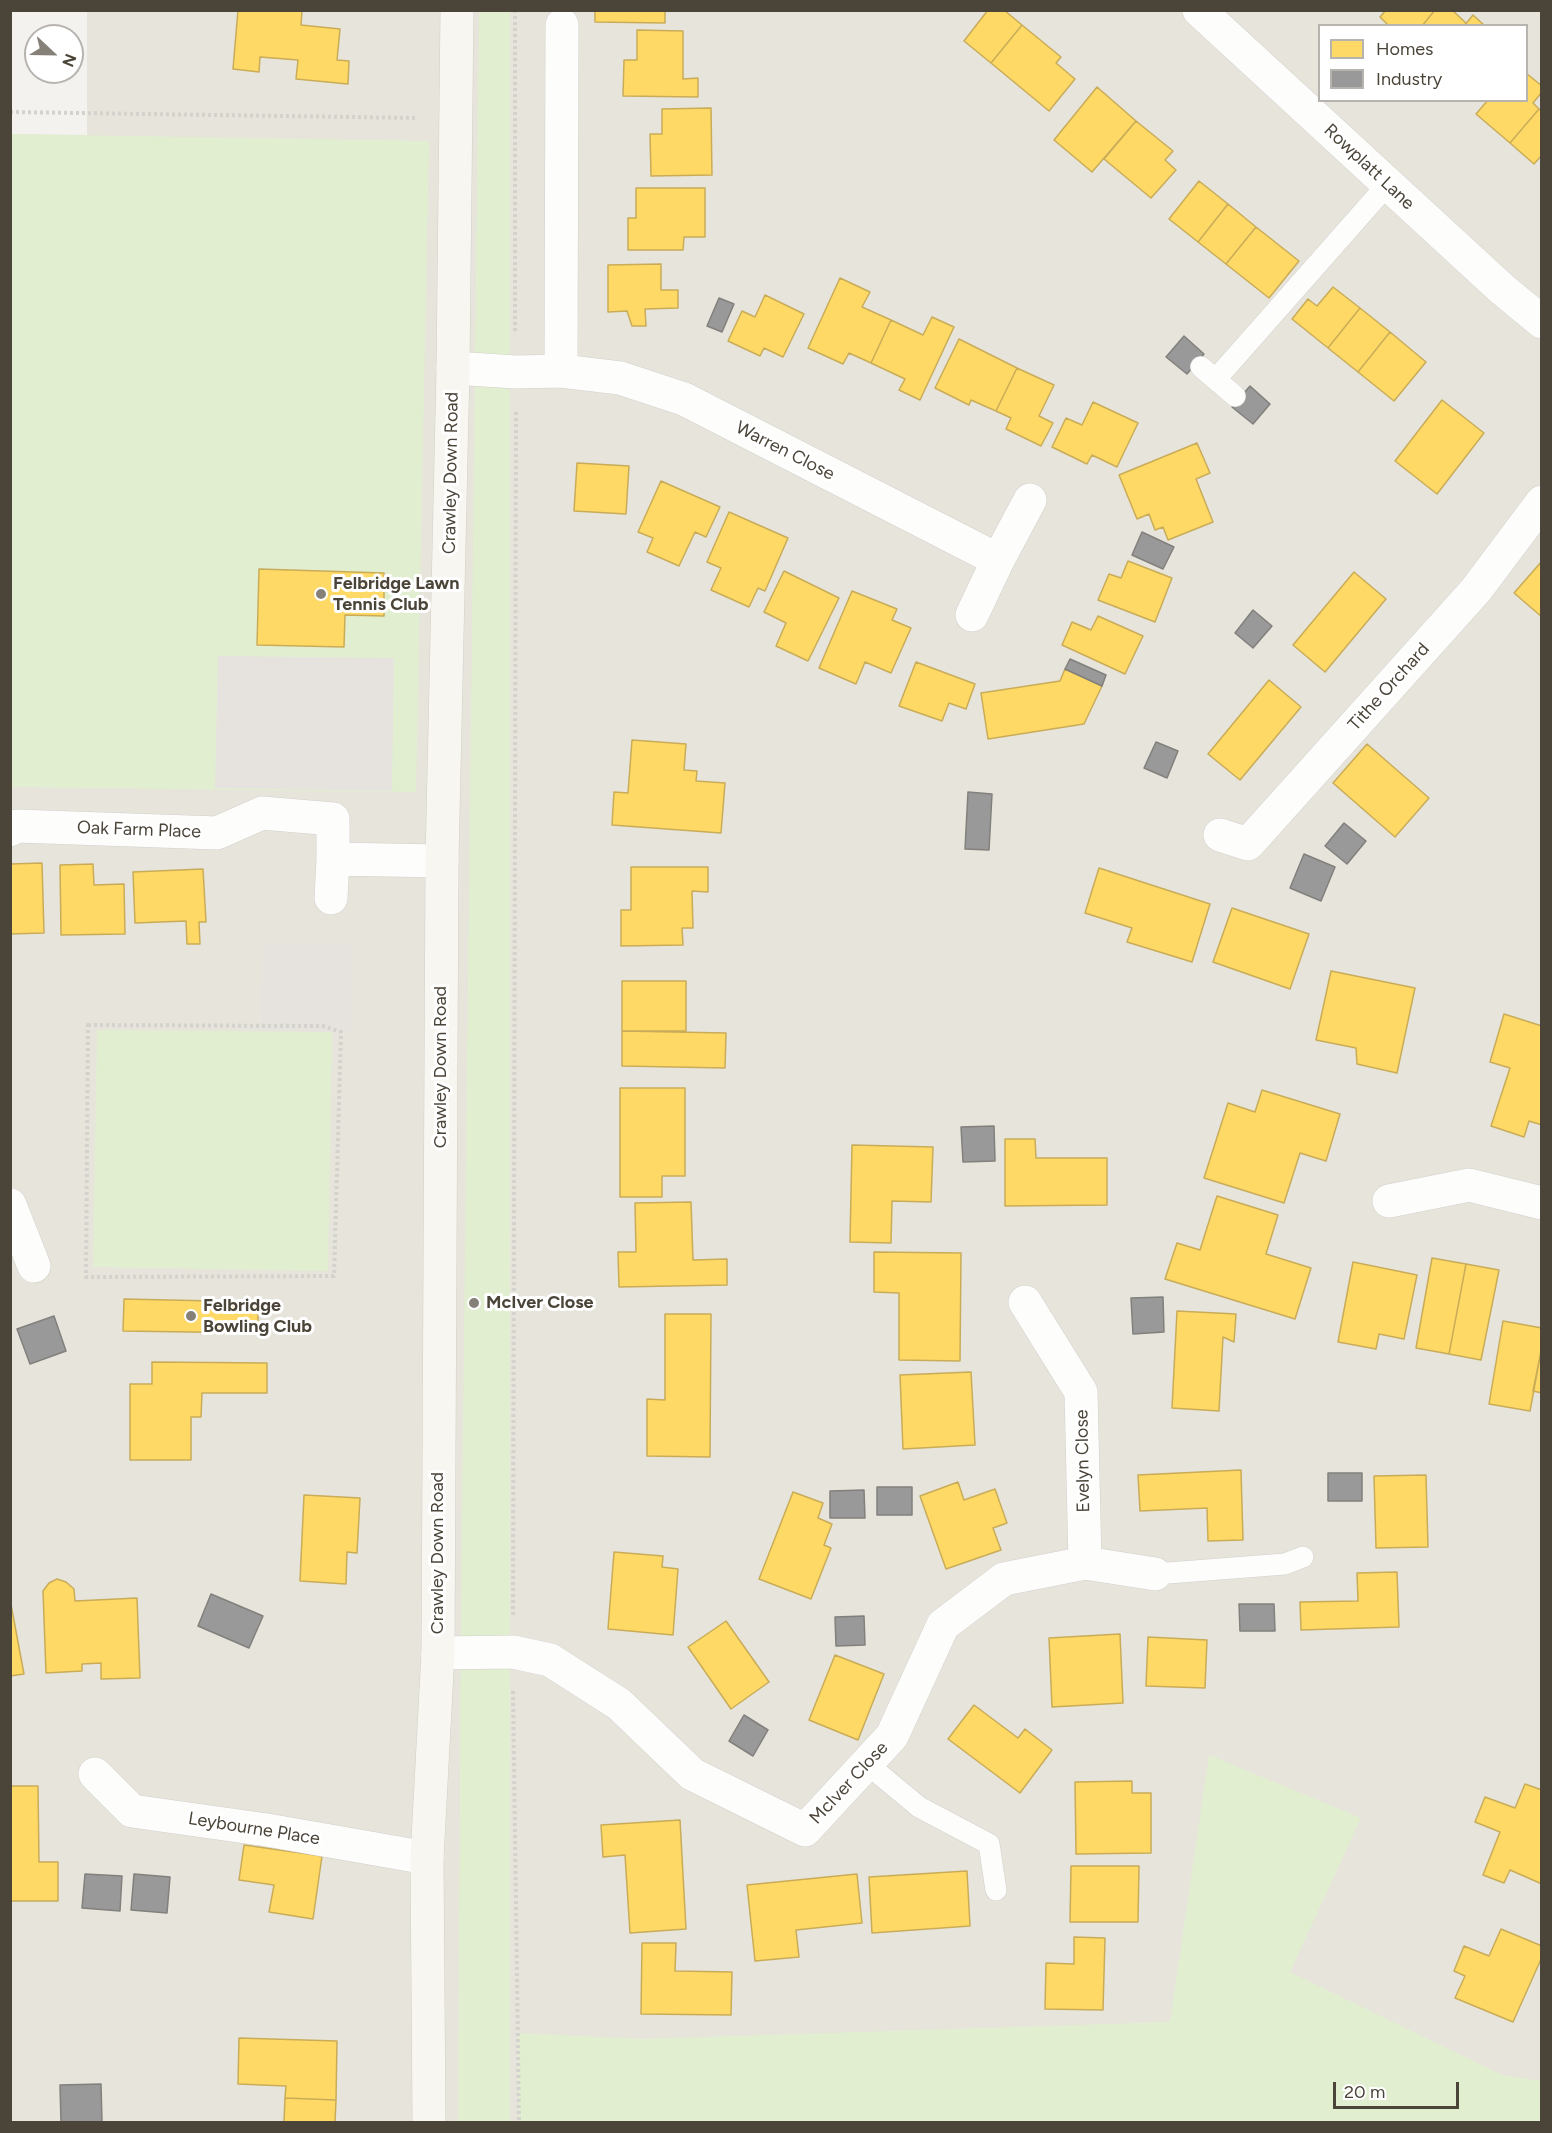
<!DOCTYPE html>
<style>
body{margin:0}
#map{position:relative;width:1552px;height:2133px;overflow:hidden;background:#f4f2ee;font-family:Figtree,sans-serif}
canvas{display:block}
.frame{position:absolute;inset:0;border:12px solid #4b4439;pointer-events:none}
.legend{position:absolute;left:1318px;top:24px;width:210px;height:78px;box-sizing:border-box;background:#fff;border:2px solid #b7b4b0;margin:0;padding:8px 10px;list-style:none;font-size:18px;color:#4b4439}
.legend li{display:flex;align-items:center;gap:12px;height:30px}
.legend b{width:30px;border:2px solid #b7b4b0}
.north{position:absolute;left:24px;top:24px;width:60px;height:60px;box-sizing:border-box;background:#fff;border:2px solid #b7b4b0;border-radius:50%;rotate:112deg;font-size:16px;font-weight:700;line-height:24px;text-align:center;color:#4b4439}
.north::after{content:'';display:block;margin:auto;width:21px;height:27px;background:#868178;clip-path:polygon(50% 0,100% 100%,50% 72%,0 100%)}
.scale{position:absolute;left:1333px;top:2082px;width:126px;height:27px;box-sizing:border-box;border:3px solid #4b4439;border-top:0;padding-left:8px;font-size:18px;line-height:21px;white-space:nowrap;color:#4b4439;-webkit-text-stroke:4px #fff;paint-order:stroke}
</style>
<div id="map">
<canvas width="1552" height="2133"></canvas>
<div class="frame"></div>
<ul class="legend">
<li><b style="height:16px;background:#ffd966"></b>Homes</li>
<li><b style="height:16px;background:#999"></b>Industry</li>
</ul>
<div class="north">N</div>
<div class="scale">20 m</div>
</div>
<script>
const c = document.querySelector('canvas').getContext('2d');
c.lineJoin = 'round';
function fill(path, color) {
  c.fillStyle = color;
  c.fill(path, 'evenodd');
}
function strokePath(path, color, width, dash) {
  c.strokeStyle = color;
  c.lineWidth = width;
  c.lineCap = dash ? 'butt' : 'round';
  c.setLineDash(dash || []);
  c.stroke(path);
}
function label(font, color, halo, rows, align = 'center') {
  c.font = font + ' Figtree,sans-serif';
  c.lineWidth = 6;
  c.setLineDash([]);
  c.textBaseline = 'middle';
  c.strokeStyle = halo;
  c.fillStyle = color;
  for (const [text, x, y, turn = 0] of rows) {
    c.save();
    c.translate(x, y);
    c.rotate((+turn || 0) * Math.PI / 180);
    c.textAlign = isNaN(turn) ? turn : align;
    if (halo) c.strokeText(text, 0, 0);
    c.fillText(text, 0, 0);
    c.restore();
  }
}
const residential = new Path2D(`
 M 87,11 L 1541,11 L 1541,2122 L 11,2122 L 10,134 L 87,135 ZM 1320,26 L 1526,26 L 1526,100 L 1320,100 Z`);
const green = new Path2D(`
 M 510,10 L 510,2122 L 458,2122 L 461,1597 L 479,11 Z
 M 11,134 L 429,141 L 416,792 L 11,787 Z
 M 97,1030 L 332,1032 L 328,1271 L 93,1267 Z
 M 1209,1755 L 1361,1818 L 1290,1972 L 1502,2075 L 1541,2081 L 1541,2122 L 519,2122 L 518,2033 L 642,2039 L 1170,2022 Z`);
const parking = new Path2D(`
 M 218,656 L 394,658 L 392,791 L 215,788 Z
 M 263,943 L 353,945 L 351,1032 L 261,1030 Z`);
const homes = new Path2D(`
 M 238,10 L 302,11 L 301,25 L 340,29 L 337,60 L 349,61 L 348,84 L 296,79 L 298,60 L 260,57 L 259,72 L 233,69 Z
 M 595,10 L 665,10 L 665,23 L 595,22 Z
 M 988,10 L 1004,10 L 1022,25 L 991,63 L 964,41 Z
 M 1386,10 L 1435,10 L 1422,26 L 1389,26 L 1380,17 Z
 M 1435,10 L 1452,10 L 1466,23 L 1464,26 L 1422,26 Z
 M 1473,15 L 1485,26 L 1464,26 Z
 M 1022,25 L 1061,57 L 1056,63 L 1075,79 L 1049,111 L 991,63 Z
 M 637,30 L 683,31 L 683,79 L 698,78 L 698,97 L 623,96 L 624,60 L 637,60 Z
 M 1526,73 L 1542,86 L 1542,92 L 1533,103 L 1539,109 L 1510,143 L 1476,114 L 1488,100 L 1526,100 Z
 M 1097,87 L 1136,121 L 1092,172 L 1054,140 Z
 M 711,108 L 712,175 L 651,176 L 650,134 L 662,134 L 662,109 Z
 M 1539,109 L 1542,111 L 1542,155 L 1534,164 L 1510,143 Z
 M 1136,121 L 1173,151 L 1165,160 L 1176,170 L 1151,198 L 1104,159 Z
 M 1199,181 L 1228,204 L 1198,242 L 1169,219 Z
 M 636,188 L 705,188 L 705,237 L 684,237 L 683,250 L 628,250 L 628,218 L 636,218 Z
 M 1228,204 L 1256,227 L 1226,264 L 1198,242 Z
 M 1256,227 L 1299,261 L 1269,298 L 1226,264 Z
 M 661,264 L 661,290 L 678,290 L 678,308 L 645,309 L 646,326 L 632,326 L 627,311 L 608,312 L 608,265 Z
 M 840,278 L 870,292 L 862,307 L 891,320 L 871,363 L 849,353 L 843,364 L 808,348 Z
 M 1333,287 L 1360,308 L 1328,348 L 1292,319 L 1308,299 L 1317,306 Z
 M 765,295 L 804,314 L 783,357 L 764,348 L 760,356 L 728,341 L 742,311 L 755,317 Z
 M 1360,308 L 1390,332 L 1358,372 L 1328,348 Z
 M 932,317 L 954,327 L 920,400 L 899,390 L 905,379 L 871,363 L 891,320 L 923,335 Z
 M 1390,332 L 1426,362 L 1394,401 L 1358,372 Z
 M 959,339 L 1017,368 L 996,411 L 971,400 L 969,405 L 935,388 Z
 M 1017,368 L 1054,385 L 1039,416 L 1053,423 L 1041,446 L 1006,429 L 1011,418 L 996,411 Z
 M 1442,400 L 1484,433 L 1437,494 L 1395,461 Z
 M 1093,402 L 1138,423 L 1117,467 L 1092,455 L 1087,464 L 1052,447 L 1066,418 L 1082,425 Z
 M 1197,443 L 1210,473 L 1196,479 L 1213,522 L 1168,540 L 1163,527 L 1155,530 L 1149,514 L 1137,519 L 1119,475 Z
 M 577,463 L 629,466 L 626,514 L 574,511 Z
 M 661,481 L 720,507 L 706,537 L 695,532 L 679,566 L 647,552 L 653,538 L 638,532 Z
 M 729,512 L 788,538 L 765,591 L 758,588 L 749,607 L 711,590 L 721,568 L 707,562 Z
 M 1128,561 L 1172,578 L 1155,622 L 1098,600 L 1109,574 L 1121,578 Z
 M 1542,561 L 1542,617 L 1514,593 Z
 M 259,569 L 384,573 L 384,616 L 345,615 L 344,647 L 257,645 Z
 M 784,571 L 839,598 L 808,661 L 776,646 L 786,623 L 764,612 Z
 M 1354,572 L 1386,599 L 1325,672 L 1293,645 Z
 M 852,591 L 897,609 L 892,620 L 911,628 L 891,673 L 865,662 L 856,684 L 819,668 Z
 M 1098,616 L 1143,636 L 1125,674 L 1062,645 L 1072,622 L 1091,630 Z
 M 916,662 L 975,684 L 966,709 L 949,703 L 942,721 L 899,706 Z
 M 1065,669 L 1102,686 L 1084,724 L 988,739 L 981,693 L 1060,681 Z
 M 1269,680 L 1301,707 L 1240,780 L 1208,754 Z
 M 632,740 L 686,744 L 684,770 L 697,771 L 696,781 L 725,783 L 721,833 L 612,825 L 614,792 L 628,793 Z
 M 1367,744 L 1429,798 L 1395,837 L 1333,783 Z
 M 42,863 L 44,933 L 10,934 L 10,864 Z
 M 93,864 L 94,885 L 124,884 L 125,934 L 61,935 L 60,865 Z
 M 631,867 L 708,867 L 708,892 L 692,891 L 693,928 L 682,928 L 683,945 L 621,946 L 621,910 L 631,910 Z
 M 1099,868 L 1210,904 L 1192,962 L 1127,942 L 1132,928 L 1085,913 Z
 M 203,869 L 206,922 L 199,922 L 200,944 L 187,944 L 186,921 L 135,923 L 133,872 Z
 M 1232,908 L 1309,934 L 1290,989 L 1213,962 Z
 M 1331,971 L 1415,988 L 1397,1073 L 1357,1064 L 1356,1048 L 1316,1040 Z
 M 622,981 L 686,981 L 686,1031 L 622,1031 Z
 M 1504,1014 L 1542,1026 L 1542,1125 L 1529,1121 L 1524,1137 L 1491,1126 L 1510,1068 L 1490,1062 Z
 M 622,1031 L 726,1033 L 725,1068 L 622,1066 Z
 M 620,1088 L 685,1088 L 685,1176 L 662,1176 L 662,1197 L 620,1197 Z
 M 1262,1090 L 1340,1114 L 1326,1161 L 1300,1153 L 1284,1203 L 1204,1178 L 1228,1103 L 1255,1112 Z
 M 1005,1139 L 1035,1139 L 1036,1158 L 1107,1158 L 1107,1205 L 1005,1206 Z
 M 852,1145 L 933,1147 L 931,1202 L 892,1201 L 891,1243 L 850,1242 Z
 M 1217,1196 L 1278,1215 L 1266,1254 L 1311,1268 L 1295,1319 L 1165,1279 L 1177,1243 L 1200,1250 Z
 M 691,1202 L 693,1260 L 727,1259 L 727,1285 L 619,1287 L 618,1252 L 636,1252 L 635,1203 Z
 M 874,1252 L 961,1253 L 960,1361 L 899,1360 L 899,1293 L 874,1292 Z
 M 1432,1258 L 1466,1264 L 1449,1354 L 1416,1348 Z
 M 1353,1262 L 1417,1275 L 1404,1339 L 1379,1334 L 1376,1349 L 1338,1342 Z
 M 1466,1264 L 1499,1270 L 1481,1360 L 1449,1354 Z
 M 124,1299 L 258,1302 L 258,1333 L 123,1331 Z
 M 1177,1311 L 1236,1314 L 1234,1342 L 1223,1337 L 1219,1411 L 1172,1408 Z
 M 665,1314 L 711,1314 L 710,1457 L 647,1456 L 647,1399 L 665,1400 Z
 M 1503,1321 L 1542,1328 L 1542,1346 L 1530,1411 L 1489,1404 Z
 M 1542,1346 L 1542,1393 L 1533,1391 Z
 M 152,1362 L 267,1363 L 267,1393 L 202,1393 L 201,1417 L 191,1417 L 191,1460 L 130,1460 L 130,1384 L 152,1384 Z
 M 971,1372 L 975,1445 L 903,1449 L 900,1375 Z
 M 1241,1470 L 1243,1540 L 1208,1541 L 1207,1508 L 1140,1511 L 1138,1475 Z
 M 1426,1475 L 1428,1547 L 1376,1548 L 1374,1476 Z
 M 958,1482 L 964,1500 L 995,1489 L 1007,1523 L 993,1528 L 1001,1550 L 946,1569 L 920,1496 Z
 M 793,1492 L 823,1503 L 818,1518 L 832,1524 L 824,1545 L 831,1548 L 811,1599 L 759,1579 Z
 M 304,1495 L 360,1498 L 357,1553 L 347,1552 L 346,1584 L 300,1581 Z
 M 614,1552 L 663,1556 L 662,1567 L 678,1569 L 673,1635 L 608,1629 Z
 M 1397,1572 L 1399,1627 L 1301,1630 L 1300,1602 L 1358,1601 L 1357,1573 Z
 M 57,1579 L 66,1582 L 74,1589 L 75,1601 L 137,1598 L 140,1678 L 101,1679 L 101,1663 L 82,1664 L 82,1671 L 46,1673 L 43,1591 L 49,1583 Z
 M 10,1599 L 24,1674 L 10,1676 Z
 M 726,1621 L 769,1682 L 731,1709 L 688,1647 Z
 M 1120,1634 L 1123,1703 L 1052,1707 L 1049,1638 Z
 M 1148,1637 L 1207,1640 L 1205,1688 L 1146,1686 Z
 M 835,1655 L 884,1674 L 858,1740 L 809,1720 Z
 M 974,1705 L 1018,1738 L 1025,1729 L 1052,1750 L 1020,1793 L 948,1739 Z
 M 1132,1781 L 1132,1793 L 1151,1793 L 1151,1853 L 1076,1854 L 1075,1782 Z
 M 1525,1784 L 1542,1790 L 1542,1884 L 1510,1870 L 1504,1883 L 1483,1875 L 1500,1832 L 1475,1822 L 1485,1797 L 1515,1808 Z
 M 10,1786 L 38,1786 L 39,1862 L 58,1862 L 58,1901 L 10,1901 Z
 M 680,1820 L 686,1929 L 630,1933 L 625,1855 L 603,1857 L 601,1825 Z
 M 244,1845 L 322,1856 L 313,1919 L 269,1912 L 274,1885 L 239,1880 Z
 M 1071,1866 L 1139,1866 L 1138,1922 L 1070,1922 Z
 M 967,1871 L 970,1926 L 872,1933 L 869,1877 Z
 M 857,1874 L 862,1923 L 796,1930 L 799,1957 L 755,1961 L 747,1885 Z
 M 1501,1929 L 1542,1946 L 1542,1957 L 1513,2022 L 1455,1998 L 1465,1976 L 1454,1971 L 1464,1946 L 1489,1956 Z
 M 1074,1937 L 1105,1938 L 1103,2010 L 1045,2009 L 1046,1963 L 1074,1964 Z
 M 642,1943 L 676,1943 L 675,1971 L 732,1972 L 731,2015 L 641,2014 Z
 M 239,2038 L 337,2041 L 336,2100 L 285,2098 L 286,2086 L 238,2084 Z
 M 285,2098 L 336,2100 L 335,2122 L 284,2122 Z`);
const industry = new Path2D(`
 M 719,298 L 734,304 L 722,332 L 707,326 Z
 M 1184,336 L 1204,354 L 1187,374 L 1166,357 Z
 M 1250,386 L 1270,404 L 1253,424 L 1232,407 Z
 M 1142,532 L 1174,547 L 1163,569 L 1132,555 Z
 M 1253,610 L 1272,626 L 1253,648 L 1235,633 Z
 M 1070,659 L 1106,675 L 1102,686 L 1065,669 Z
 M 1156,742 L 1178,751 L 1167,778 L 1144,768 Z
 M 968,792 L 992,794 L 989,850 L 965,849 Z
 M 1344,823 L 1366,841 L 1347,864 L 1325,846 Z
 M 1304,854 L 1335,867 L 1321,901 L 1290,888 Z
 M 994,1126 L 995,1161 L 963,1162 L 961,1127 Z
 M 1163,1297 L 1164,1332 L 1133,1334 L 1131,1298 Z
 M 54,1316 L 66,1351 L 30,1364 L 17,1329 Z
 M 1328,1473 L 1362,1473 L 1362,1501 L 1328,1501 Z
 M 877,1487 L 912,1487 L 912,1515 L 877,1515 Z
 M 864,1490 L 865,1518 L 830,1518 L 830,1491 Z
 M 211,1594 L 263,1616 L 249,1648 L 198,1626 Z
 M 1239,1604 L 1274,1604 L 1275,1631 L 1240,1631 Z
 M 864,1616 L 865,1645 L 836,1646 L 835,1617 Z
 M 744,1715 L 768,1730 L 753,1756 L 729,1741 Z
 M 85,1874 L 122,1876 L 120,1911 L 82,1908 Z
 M 134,1874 L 170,1877 L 167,1913 L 131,1910 Z
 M 101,2084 L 102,2122 L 61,2122 L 60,2085 Z`);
const path = new Path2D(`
 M 515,10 L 515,334
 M 10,112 L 418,118
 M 88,1025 L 323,1026 L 341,1032 L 334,1276 L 86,1277 Z
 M 513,1615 L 516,410
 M 513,1691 L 519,2122`);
const lane = new Path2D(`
 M 1201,367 L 1235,396
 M 1216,379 L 1388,184
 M 1155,1574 L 1285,1564 L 1303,1557
 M 866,1763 L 919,1807 L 989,1844 L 996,1890`);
const street = new Path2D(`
 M 1199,10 L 1502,289 L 1542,322
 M 453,368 L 516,372 L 561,371 L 620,378 L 684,399 L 998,560
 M 561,371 L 562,25
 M 972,615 L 998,560 L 1030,500
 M 10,830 L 17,826 L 217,833 L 262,813 L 333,819 L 333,859 L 442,861
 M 1220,835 L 1248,844 L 1476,590 L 1542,502
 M 331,898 L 333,859
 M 1389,1201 L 1469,1185 L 1542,1203
 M 10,1205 L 34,1266
 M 1025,1302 L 1081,1392 L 1085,1563
 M 438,1653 L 513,1652 L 550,1660 L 619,1704 L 692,1774 L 805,1830 L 892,1736 L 943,1625 L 1004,1579 L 1085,1563 L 1155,1574
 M 95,1774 L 132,1811 L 267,1830 L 427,1858`);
const secondary = new Path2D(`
 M 429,2122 L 427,1858 L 438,1653 L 442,861 L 453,368 L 457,10`);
const markers = [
 [321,594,6,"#868178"],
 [474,1303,6,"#868178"],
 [191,1316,6,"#868178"]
];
const streetNames = [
 ["Rowplatt Lane",1369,167,43],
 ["Warren Close",785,451,27],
 ["Crawley Down Road",451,473,-89],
 ["Tithe Orchard",1389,687,-48],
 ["Oak Farm Place",139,830,2],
 ["Crawley Down Road",441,1067,-90],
 ["Evelyn Close",1083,1461,-91],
 ["Crawley Down Road",438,1553,-90],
 ["McIver Close",849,1783,-47],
 ["Leybourne Place",254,1829,9]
];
const poiNames = [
 ["Felbridge Lawn",333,584],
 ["Tennis Club",333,605],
 ["McIver Close",486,1303],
 ["Felbridge",203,1306],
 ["Bowling Club",203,1327]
];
fill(residential, '#e7e4dc');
fill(green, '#e1eecf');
fill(parking, '#e6e3df');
fill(homes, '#ffd966');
strokePath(homes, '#c9ac58', 1.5);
fill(industry, '#999');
strokePath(industry, '#82807c', 1.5);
strokePath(lane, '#d2d0cb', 22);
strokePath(street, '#d2d0cb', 34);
strokePath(secondary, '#d3cfc5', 34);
strokePath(path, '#d3d2cc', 4, [3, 3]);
strokePath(lane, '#fdfdfc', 21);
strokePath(street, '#fdfdfc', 33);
strokePath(secondary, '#f7f6f1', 33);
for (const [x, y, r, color] of markers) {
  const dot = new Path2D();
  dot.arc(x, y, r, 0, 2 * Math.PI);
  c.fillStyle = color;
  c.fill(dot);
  strokePath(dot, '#fff', 2);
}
label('18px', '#4b4439', '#fff', streetNames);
label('bold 18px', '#4b4439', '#fff', poiNames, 'left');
</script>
